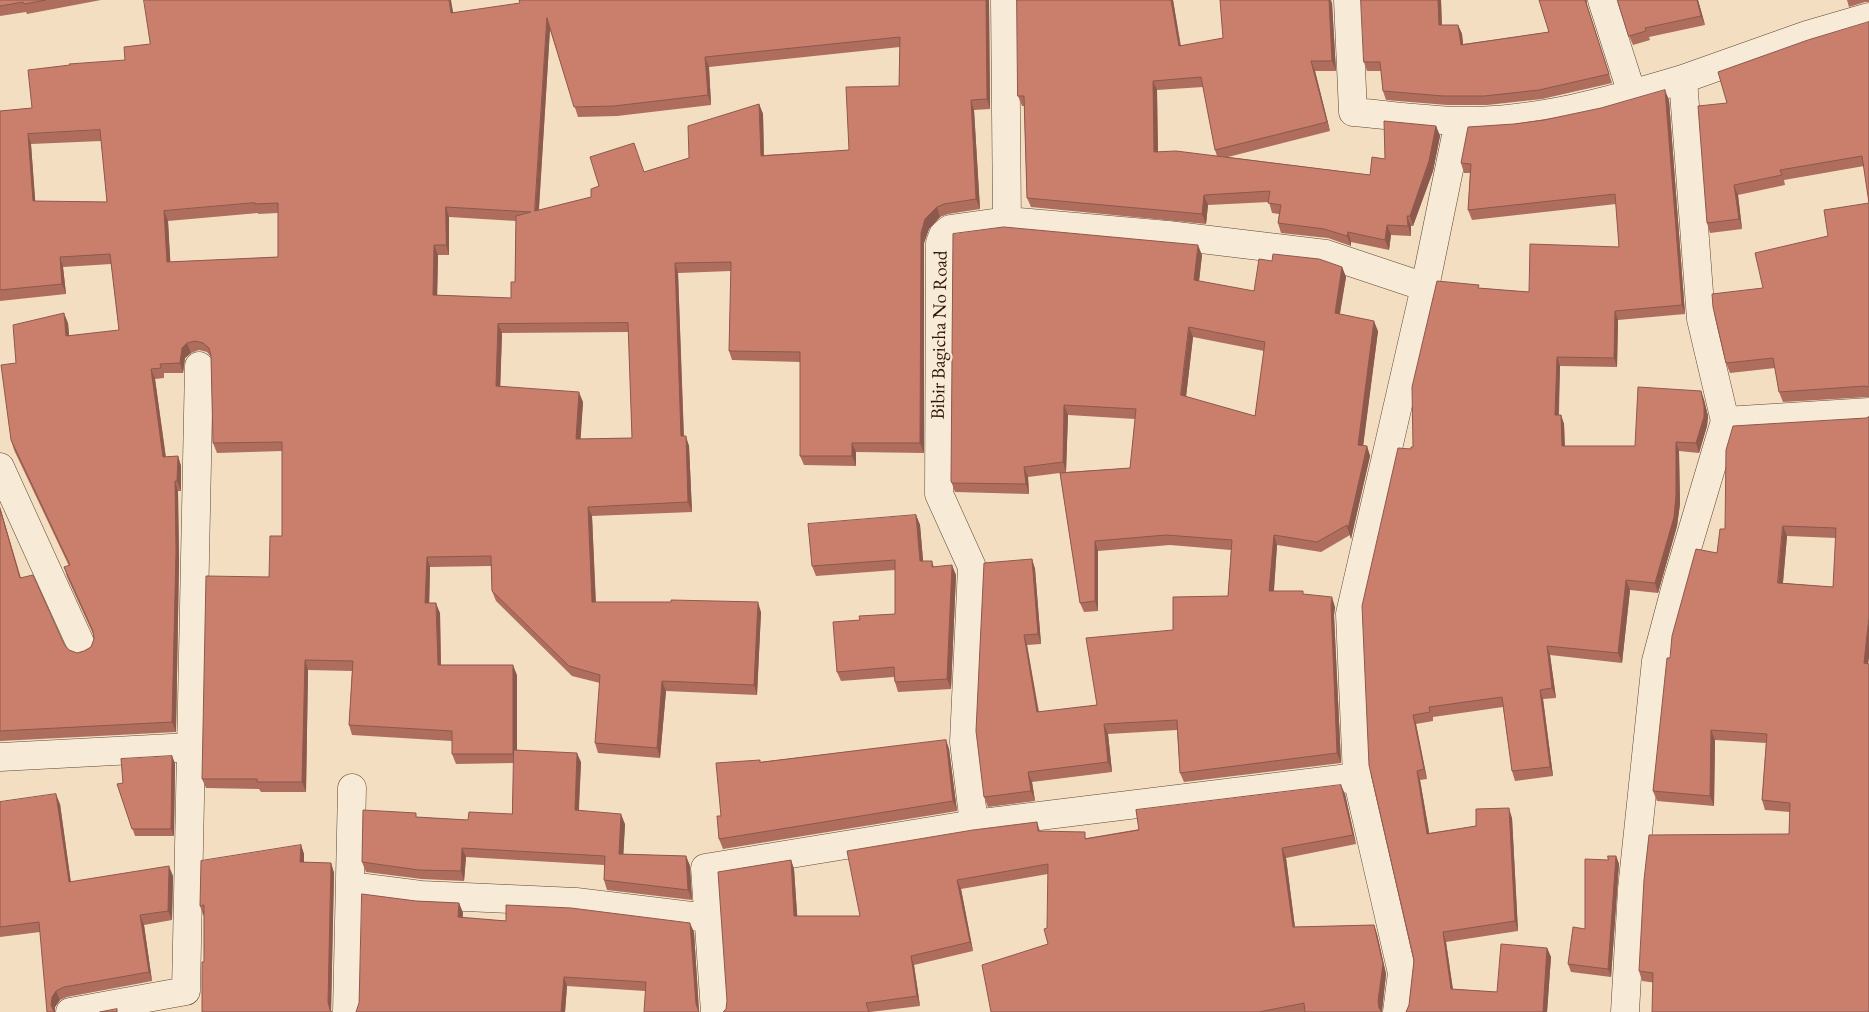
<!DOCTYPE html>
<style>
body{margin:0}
canvas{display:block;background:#f3dec2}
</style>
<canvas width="1869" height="1012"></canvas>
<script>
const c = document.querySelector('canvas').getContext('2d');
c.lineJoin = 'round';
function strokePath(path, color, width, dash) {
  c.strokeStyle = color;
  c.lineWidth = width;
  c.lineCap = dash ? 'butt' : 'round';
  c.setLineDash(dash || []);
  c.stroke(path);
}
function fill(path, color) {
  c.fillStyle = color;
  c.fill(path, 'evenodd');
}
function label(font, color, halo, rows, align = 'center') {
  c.font = font + ' "EB Garamond",serif';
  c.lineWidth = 4.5;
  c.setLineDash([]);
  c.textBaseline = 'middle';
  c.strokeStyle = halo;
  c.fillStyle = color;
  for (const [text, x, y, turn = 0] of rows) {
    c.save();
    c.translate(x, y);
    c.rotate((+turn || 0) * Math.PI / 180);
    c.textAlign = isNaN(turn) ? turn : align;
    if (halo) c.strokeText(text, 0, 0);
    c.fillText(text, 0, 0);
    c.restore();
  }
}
const minor = new Path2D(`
 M 1348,0 L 1353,112 C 1388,115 1424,120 1459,121 C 1536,122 1610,101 1683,79
 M 1602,0 L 1632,94
 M 1007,221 L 1168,235 L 1326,254 L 1425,287
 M 1725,421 L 1701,319 L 1683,79 L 1807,35 L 1869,17
 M 0,467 L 82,647
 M 0,757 L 191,747
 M 974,824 L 964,742 L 972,567 L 939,494 L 940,243 L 943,235 L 950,229 L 1007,221 L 1005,0
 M 350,886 L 421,895 L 576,902 L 708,918
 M 70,1012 L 186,991 L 199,366
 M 347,1012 L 352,788
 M 715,1012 L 705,868 L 974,824 L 1357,777
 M 1397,1012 L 1402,973 L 1357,777 L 1350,614 L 1425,287 L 1459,121
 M 1625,1012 L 1632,889 L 1656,661 L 1677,582 L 1725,421 L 1869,412`);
const wall = new Path2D(`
 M 0,0 L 101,0 L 27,14 L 26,12 L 0,16 Z
 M 989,0 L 990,109 L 974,110 L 980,209 L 948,214 L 940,217 L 929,229 L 924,243 L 924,453 L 856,452 L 856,466 L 804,465 L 800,456 L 800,362 L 732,360 L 729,351 L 731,271 L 678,273 L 684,436 L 689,446 L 692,512 L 592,516 L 596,602 L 761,612 L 757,695 L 666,691 L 660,758 L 598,753 L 595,743 L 600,683 L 572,676 L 496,601 L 492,591 L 491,566 L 430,567 L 429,603 L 440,613 L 441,665 L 517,675 L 517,750 L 581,762 L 579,810 L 625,824 L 623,854 L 686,856 L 690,866 L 692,900 L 607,890 L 604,880 L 604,865 L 466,857 L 464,881 L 422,879 L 366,872 L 362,862 L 417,817 L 468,820 L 512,814 L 514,763 L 456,764 L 452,754 L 452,741 L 352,735 L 349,725 L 352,671 L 308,670 L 306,792 L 261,792 L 259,789 L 206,788 L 202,779 L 282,536 L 282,451 L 217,453 L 213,443 L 211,357 L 207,352 L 199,350 L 191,353 L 185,358 L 183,373 L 164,373 L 164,378 L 155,379 L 166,457 L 178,456 L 181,466 L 181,491 L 178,491 L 179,561 L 176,732 L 0,741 L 0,507 L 21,578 L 64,644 L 69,650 L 77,653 L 84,651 L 91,647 L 94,639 L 93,634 L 67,577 L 64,567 L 69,566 L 14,450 L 11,440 L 16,363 L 68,323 L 69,336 L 119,330 L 111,264 L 63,267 L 66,294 L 0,301 L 0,111 L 32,108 L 125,60 L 453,13 ZM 550,30 L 578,117 L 617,116 L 711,105 L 709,67 L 900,47 L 899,86 L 849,150 L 764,155 L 763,114 L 759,104 L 689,158 L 644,172 L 591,197 L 539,210 ZM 101,141 L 107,202 L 35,201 L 31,144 ZM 258,213 L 258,214 L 278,213 L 278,257 L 170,262 L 168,221 ZM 449,217 L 516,221 L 515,282 L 511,298 L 437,295 L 438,255 L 449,255 ZM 629,332 L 632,438 L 580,439 L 583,402 L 500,386 L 502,333 Z
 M 1017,0 L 1173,0 L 1181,46 L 1223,38 L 1332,3 L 1336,71 L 1315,71 L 1330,131 L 1228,157 L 1370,175 L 1385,159 L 1436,126 L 1440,136 L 1433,171 L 1413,226 L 1411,226 L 1411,236 L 1391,235 L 1389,250 L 1351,242 L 1351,246 L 1328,238 L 1281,233 L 1278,223 L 1279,214 L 1272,213 L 1269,202 L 1208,205 L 1206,224 L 1031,207 L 1027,198 L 1024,106 L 1022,106 L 1018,96 ZM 1203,87 L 1215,150 L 1217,156 L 1158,152 L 1157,90 Z
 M 1361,0 L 1441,0 L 1442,25 L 1458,25 L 1462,34 L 1463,44 L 1549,32 L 1539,0 L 1587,0 L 1587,4 L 1612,83 L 1542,99 L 1487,105 L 1447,105 L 1386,100 L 1383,91 L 1381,71 L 1367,71 L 1364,62 Z
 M 1698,0 L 1705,25 L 1649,37 L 1650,40 L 1633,45 L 1629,36 Z
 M 1847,0 L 1869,0 L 1869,2 L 1865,2 L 1849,7 Z
 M 1869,22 L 1869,397 L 1783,402 L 1779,392 L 1775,368 L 1730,373 L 1726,363 L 1763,288 L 1869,203 L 1864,166 L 1784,180 L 1785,185 L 1738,195 L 1742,229 L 1710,233 L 1707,223 L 1727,103 Z
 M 1669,100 L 1685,314 L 1618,320 L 1617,367 L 1560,366 L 1559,415 L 1561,415 L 1564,424 L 1565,446 L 1635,446 L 1701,391 L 1704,400 L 1708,416 L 1707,426 L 1699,453 L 1679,451 L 1680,504 L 1677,526 L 1658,593 L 1630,590 L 1622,663 L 1550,655 L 1556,698 L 1543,699 L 1553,776 L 1515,781 L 1512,771 L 1503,707 L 1433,717 L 1433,721 L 1416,724 L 1427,779 L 1420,780 L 1429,833 L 1476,826 L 1512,818 L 1518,931 L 1446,942 L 1453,989 L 1497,992 L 1547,948 L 1551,957 L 1547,1012 L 1406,1012 L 1409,1005 L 1414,960 L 1411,449 L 1413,447 L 1480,288 L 1529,292 L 1619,247 L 1616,204 L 1472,220 L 1468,210 L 1470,173 L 1464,173 L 1461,163 L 1514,124 Z
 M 1202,255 L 1199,281 L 1254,291 L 1272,261 L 1342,267 L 1346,277 L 1340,314 L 1378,331 L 1363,445 L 1367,446 L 1370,456 L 1351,539 L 1350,535 L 1321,552 L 1277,545 L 1274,591 L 1304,595 L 1335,607 L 1334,615 L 1341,763 L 1184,782 L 1180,773 L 1177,730 L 1108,734 L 1112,772 L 1032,782 L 1035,801 L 988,807 L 984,797 L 1032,559 L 1035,569 L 1041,644 L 1027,645 L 1039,712 L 1097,705 L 1173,630 L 1228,596 L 1231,550 L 1170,545 L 1098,551 L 1098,611 L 1084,612 L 1080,603 L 1060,473 L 1028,477 L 1029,494 L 955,492 L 951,481 ZM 1193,337 L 1264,351 L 1255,416 L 1186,397 ZM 1068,415 L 1135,419 L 1130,468 L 1066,472 Z
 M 1866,418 L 1868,664 L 1869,1012 L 1642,981 L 1639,971 L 1789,834 L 1790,812 L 1765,810 L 1762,800 L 1766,743 L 1715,740 L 1714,806 L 1657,801 L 1653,791 L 1670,658 L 1717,553 L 1725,529 ZM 1787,536 L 1836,538 L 1833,587 L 1783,583 Z
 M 916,515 L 920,525 L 923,561 L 932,561 L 934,567 L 956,575 L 951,689 L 898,692 L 895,682 L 894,677 L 841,681 L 837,672 L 860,620 L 895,614 L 895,570 L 816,576 L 812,566 Z
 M 946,740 L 949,749 L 957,811 L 723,849 L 719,839 L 721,816 L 761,762 Z
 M 175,763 L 174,836 L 135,836 L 117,784 L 123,783 Z
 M 1345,794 L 1356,844 L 1286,858 L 1295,927 L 1374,925 L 1377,934 L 1386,974 L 1382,1010 L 1382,1012 L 991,1012 L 1048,944 L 1048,874 L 961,889 L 973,951 L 914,965 L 920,1006 L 870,1012 L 723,1012 L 726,1009 L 791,860 L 794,869 L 797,916 L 860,916 L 1037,822 L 1040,831 L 1087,838 Z
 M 0,802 L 60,804 L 71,882 L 173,876 L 172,920 L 144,925 L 152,981 L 67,997 L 60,1000 L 55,1007 L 40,932 L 0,937 Z
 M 301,845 L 304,854 L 304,862 L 331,863 L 334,873 L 331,1012 L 204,962 L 204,915 L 203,915 L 200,906 Z
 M 1616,856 L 1619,864 L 1611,977 L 1571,972 L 1568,964 L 1585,929 L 1608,860 Z
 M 416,901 L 459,903 L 463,913 L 462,918 L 694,932 L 699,1012 L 645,991 L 567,986 L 565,1012 L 356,1012 Z`);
const shadedWall = new Path2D(`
 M 449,0 L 451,0 L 455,23 L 451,13 Z
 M 986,0 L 989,0 L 990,109 L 987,99 Z
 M 1171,0 L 1173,0 L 1182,56 L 1179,46 Z
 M 1329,0 L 1331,0 L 1332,3 L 1336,71 L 1332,61 Z
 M 1438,0 L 1441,0 L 1442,34 L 1439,25 Z
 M 1697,0 L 1698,0 L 1705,25 L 1701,16 Z
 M 547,18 L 550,28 L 538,221 L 535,211 Z
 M 1458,25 L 1462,34 L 1464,54 L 1461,45 Z
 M 705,57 L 709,67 L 711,105 L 708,95 Z
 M 1311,61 L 1315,71 L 1330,131 L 1327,122 Z
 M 1153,81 L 1157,90 L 1158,162 L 1154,152 Z
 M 1665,90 L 1669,100 L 1685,314 L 1682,305 Z
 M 971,100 L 974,110 L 980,209 L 976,199 Z
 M 759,104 L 763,114 L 764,165 L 761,156 Z
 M 1436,126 L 1440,136 L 1433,171 L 1413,226 L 1410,216 Z
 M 28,134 L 31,144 L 36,211 L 33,201 Z
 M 1734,185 L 1738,195 L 1742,229 L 1739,219 Z
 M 1204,195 L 1208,205 L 1206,224 L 1202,214 Z
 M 446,207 L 449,217 L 449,255 L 446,245 Z
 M 937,207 L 940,217 L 929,229 L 924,243 L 924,453 L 920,443 L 921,233 L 925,219 Z
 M 164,211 L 168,221 L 171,272 L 167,262 Z
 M 1407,216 L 1411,226 L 1411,236 L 1408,226 Z
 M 1387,225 L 1391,235 L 1389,250 L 1385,240 Z
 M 1348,232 L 1351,242 L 1351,246 L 1347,236 Z
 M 434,245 L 438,255 L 437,305 L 433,295 Z
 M 1198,245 L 1202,255 L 1198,290 L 1194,280 Z
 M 60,257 L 63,267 L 66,294 L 62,284 Z
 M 675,263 L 678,273 L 684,446 L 681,436 Z
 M 1342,267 L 1346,277 L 1338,323 L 1335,313 Z
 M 1615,311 L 1618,320 L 1617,367 L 1614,358 Z
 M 64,313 L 68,323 L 70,346 L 66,336 Z
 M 1374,321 L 1378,331 L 1362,455 L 1358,445 Z
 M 498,324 L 502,333 L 500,396 L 496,386 Z
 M 1189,327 L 1193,337 L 1185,405 L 1181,395 Z
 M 187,343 L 191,353 L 185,358 L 183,373 L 180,363 L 182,348 Z
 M 1557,357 L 1560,366 L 1558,424 L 1555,415 Z
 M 151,369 L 155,379 L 167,467 L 163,457 Z
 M 1701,391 L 1704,400 L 1708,416 L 1707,426 L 1699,453 L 1696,443 Z
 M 579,392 L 583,402 L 580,449 L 576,439 Z
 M 1064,405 L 1068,415 L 1066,472 L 1063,462 Z
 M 1561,415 L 1564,424 L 1565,456 L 1562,446 Z
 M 686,436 L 689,446 L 692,512 L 688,502 Z
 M 1676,442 L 1679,451 L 1680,504 L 1677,526 L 1658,593 L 1655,583 Z
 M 852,443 L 856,452 L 856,466 L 852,456 Z
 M 1367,446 L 1370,456 L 1351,539 L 1348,529 Z
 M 178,456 L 181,466 L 181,491 L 177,481 Z
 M 1024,467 L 1028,477 L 1029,494 L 1026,484 Z
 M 175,481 L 178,491 L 179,561 L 176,732 L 172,722 Z
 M 0,507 L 23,588 L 20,578 L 0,509 Z
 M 588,507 L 592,516 L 596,612 L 592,602 Z
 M 916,515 L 920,525 L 924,571 L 920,561 Z
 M 1783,526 L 1787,536 L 1782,593 L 1778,583 Z
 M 1274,535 L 1277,545 L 1273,601 L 1269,591 Z
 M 1095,541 L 1098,551 L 1098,611 L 1095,601 Z
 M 427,557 L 430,567 L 429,613 L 425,603 Z
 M 1032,559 L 1035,569 L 1041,644 L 1038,634 Z
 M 952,565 L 956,575 L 951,689 L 947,679 Z
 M 1626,580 L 1630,590 L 1622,663 L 1618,653 Z
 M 1332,597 L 1335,607 L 1334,615 L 1341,763 L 1337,753 L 1331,605 Z
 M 758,602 L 761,612 L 757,695 L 754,685 Z
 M 436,603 L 440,613 L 441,675 L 438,665 Z
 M 1869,617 L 1869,658 L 1867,673 L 1864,663 Z
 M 1024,635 L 1027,645 L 1040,722 L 1037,712 Z
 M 1547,646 L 1550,655 L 1556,698 L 1552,688 Z
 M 305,660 L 308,670 L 306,792 L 302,782 Z
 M 513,665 L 517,675 L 517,763 L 513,754 Z
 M 662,681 L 666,691 L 660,758 L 657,748 Z
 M 1540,690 L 1543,699 L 1553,776 L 1550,767 Z
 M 1413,715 L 1416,724 L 1427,779 L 1424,769 Z
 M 1104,724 L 1108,734 L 1112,772 L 1108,762 Z
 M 1711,730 L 1715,740 L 1714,806 L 1710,796 Z
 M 946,740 L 949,749 L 957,811 L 953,801 Z
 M 577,753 L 581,762 L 578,820 L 575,810 Z
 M 172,756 L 175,763 L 174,836 L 171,829 Z
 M 1417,771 L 1420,780 L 1431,843 L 1427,834 Z
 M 1028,772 L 1032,782 L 1035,801 L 1031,791 Z
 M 1341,785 L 1345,794 L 1356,844 L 1353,835 Z
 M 56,794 L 60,804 L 72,892 L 69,882 Z
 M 1509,808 L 1512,818 L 1518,931 L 1515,921 Z
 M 621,814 L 625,824 L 623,863 L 619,854 Z
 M 301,845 L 304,854 L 304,871 L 300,862 Z
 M 462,848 L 466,857 L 464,881 L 461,871 Z
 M 1282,848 L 1286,858 L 1296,936 L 1293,927 Z
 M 686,856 L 690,866 L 692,900 L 688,890 Z
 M 1616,856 L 1619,864 L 1611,977 L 1608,969 Z
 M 791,860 L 794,869 L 798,926 L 794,916 Z
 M 331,863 L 334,873 L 331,1012 L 328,1002 Z
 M 169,866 L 173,876 L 172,920 L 168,911 Z
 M 957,880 L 961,889 L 973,951 L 970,942 Z
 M 459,903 L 463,913 L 462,927 L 458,917 Z
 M 140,915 L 144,925 L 152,981 L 149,972 Z
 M 690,923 L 694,932 L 699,1012 L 696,1004 Z
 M 1374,925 L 1377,934 L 1386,974 L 1382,1012 L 1379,1008 L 1378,1001 Z
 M 1443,932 L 1446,942 L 1454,998 L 1451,989 Z
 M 1547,948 L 1551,957 L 1547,1012 L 1543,1012 Z
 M 911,956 L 914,965 L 920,1006 L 917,996 Z
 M 564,977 L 567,986 L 565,1012 L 561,1012 Z
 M 56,991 L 60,1000 L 55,1007 L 55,1012 L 54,1012 L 51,1005 L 52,997 Z`);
const building = new Path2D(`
 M 0,0 L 46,0 L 24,4 L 23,2 L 0,6 Z
 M 144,0 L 449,0 L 451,13 L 520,3 L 519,0 L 986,0 L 987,99 L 971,100 L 976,199 L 944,204 L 937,207 L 925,219 L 921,233 L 920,443 L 852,443 L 852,456 L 800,456 L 800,352 L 729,351 L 731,262 L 675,263 L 681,436 L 686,436 L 688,502 L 588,507 L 592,602 L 671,602 L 671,600 L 758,602 L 754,685 L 662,681 L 657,748 L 595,743 L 600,675 L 569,666 L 492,591 L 491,556 L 427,557 L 425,603 L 436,603 L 438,665 L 513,665 L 513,754 L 452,754 L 452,731 L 349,725 L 353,661 L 305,660 L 302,782 L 257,782 L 257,779 L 202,779 L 206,576 L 269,577 L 270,536 L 282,536 L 282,442 L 213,443 L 211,356 L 209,348 L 203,343 L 195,341 L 187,343 L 182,348 L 180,363 L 160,364 L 161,368 L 151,369 L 163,457 L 178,456 L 177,481 L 175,481 L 176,551 L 172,722 L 0,731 L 0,509 L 20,578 L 33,575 L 64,644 L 69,650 L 77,653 L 84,651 L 91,647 L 94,639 L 93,631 L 64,567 L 70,565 L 11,440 L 1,365 L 16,363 L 13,325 L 64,313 L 66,336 L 119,330 L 110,254 L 60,257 L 62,284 L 0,290 L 0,111 L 32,108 L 28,70 L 70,65 L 69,64 L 125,60 L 124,47 L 150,44 ZM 547,18 L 574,107 L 614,106 L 708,95 L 705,57 L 900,37 L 899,86 L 846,87 L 849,150 L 761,156 L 759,104 L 688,126 L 689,158 L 644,172 L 634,143 L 590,157 L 599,186 L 591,189 L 591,197 L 535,211 ZM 100,130 L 107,202 L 33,201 L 28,134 ZM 255,203 L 255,204 L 278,203 L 278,257 L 167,262 L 164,211 ZM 446,207 L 531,212 L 516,216 L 515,282 L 511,282 L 511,298 L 433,295 L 434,245 L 446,245 ZM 628,323 L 632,438 L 576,439 L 579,392 L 496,386 L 498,324 Z
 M 1017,0 L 1171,0 L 1179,46 L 1223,38 L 1220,0 L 1329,0 L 1332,61 L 1311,61 L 1327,122 L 1215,150 L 1201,77 L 1153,81 L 1154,152 L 1176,151 L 1370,175 L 1372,157 L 1385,159 L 1384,121 L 1436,126 L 1429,161 L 1410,216 L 1407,216 L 1408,226 L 1387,225 L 1385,240 L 1348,232 L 1347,236 L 1324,229 L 1278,223 L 1281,205 L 1268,203 L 1270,191 L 1204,195 L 1202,214 L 1027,198 L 1024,96 L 1018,96 Z
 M 1361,0 L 1438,0 L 1439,25 L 1458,25 L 1461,45 L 1549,32 L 1539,0 L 1585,0 L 1609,74 L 1539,90 L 1484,96 L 1443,96 L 1383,91 L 1380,62 L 1364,62 Z
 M 1618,0 L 1697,0 L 1701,16 L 1645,28 L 1646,31 L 1629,36 Z
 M 1869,22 L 1869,387 L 1865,386 L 1779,392 L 1773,358 L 1726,363 L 1713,307 L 1712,294 L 1763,288 L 1755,253 L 1828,236 L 1824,210 L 1869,203 L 1862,156 L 1780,170 L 1782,175 L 1734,185 L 1739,219 L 1707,223 L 1698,106 L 1727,103 L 1718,72 L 1808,40 Z
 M 1665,90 L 1682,305 L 1615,311 L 1614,358 L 1557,357 L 1555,415 L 1561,415 L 1562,446 L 1635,446 L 1638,387 L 1701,391 L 1704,406 L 1704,417 L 1696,443 L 1676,442 L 1676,495 L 1674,517 L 1655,583 L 1626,580 L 1618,653 L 1547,646 L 1552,688 L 1540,690 L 1550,767 L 1512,771 L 1502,697 L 1429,707 L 1430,712 L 1413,715 L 1424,769 L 1417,771 L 1427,834 L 1476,826 L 1476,809 L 1509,808 L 1515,921 L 1443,932 L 1451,989 L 1497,992 L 1501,944 L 1547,948 L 1543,1012 L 1406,1012 L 1409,1005 L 1414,960 L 1369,765 L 1362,606 L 1398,448 L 1411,449 L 1411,447 L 1413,447 L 1412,387 L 1437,281 L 1479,285 L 1478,288 L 1529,292 L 1530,244 L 1619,247 L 1615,194 L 1468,210 L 1471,164 L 1461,163 L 1468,127 L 1514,124 L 1544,120 L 1601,108 Z
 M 1004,227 L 1198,245 L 1194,280 L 1254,291 L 1259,259 L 1272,261 L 1273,254 L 1319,259 L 1342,267 L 1335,313 L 1374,321 L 1358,445 L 1367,446 L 1348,529 L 1347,525 L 1317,542 L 1274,535 L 1269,591 L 1303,591 L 1303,594 L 1332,597 L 1331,605 L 1337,753 L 1180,773 L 1177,720 L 1104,724 L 1108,762 L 1028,772 L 1031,791 L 984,797 L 976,731 L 984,563 L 1032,559 L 1038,634 L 1024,635 L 1037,712 L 1097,705 L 1086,638 L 1173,630 L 1173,597 L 1228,596 L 1232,540 L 1166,535 L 1095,541 L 1095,601 L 1080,603 L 1060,473 L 1130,468 L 1136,409 L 1064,405 L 1063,462 L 1024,467 L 1026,484 L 952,483 L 951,481 L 953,234 ZM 1189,327 L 1265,342 L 1255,416 L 1181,395 Z
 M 1869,417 L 1869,617 L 1864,663 L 1869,664 L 1869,1012 L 1652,1012 L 1653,973 L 1639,971 L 1644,880 L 1649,835 L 1789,834 L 1790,803 L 1762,800 L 1767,734 L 1711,730 L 1710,796 L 1653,791 L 1667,658 L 1670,658 L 1672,636 L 1696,549 L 1717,553 L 1720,529 L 1725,529 L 1726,450 L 1733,426 L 1866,418 ZM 1783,526 L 1836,528 L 1833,587 L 1778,583 Z
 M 916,515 L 920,561 L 932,561 L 932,567 L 952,565 L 947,679 L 895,682 L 894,667 L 837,672 L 833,622 L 860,620 L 859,616 L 895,614 L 895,560 L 812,566 L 808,524 Z
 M 946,740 L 953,801 L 719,839 L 717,816 L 721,816 L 716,763 L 760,760 L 760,762 Z
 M 514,750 L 577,753 L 575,810 L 621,814 L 619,854 L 686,856 L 688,890 L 604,880 L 605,856 L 462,848 L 461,871 L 419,870 L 362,862 L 363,810 L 416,813 L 416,817 L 468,820 L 469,812 L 512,814 Z
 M 172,756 L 171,829 L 132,829 L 117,784 L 123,783 L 121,759 Z
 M 1341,785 L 1353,835 L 1282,848 L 1293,927 L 1374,925 L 1383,964 L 1378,1001 L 1379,1008 L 1382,1012 L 1305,1012 L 1304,1003 L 1259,1012 L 991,1012 L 982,965 L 1048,944 L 1044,929 L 1047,928 L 1048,864 L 957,880 L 970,942 L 911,956 L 917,996 L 866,1003 L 869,1012 L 723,1012 L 726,1009 L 727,1001 L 718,872 L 791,860 L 794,916 L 860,916 L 847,851 L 973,830 L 1037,822 L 1038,831 L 1085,832 L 1085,839 L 1139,830 L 1136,810 Z
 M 56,794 L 69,882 L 169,866 L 168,911 L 140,915 L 149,972 L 64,987 L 56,991 L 52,997 L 51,1005 L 54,1012 L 47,1012 L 39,922 L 0,927 L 0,802 Z
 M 301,845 L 300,862 L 331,863 L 328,1002 L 330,1010 L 332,1012 L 202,1012 L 202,962 L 204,962 L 204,905 L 200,906 L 201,861 Z
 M 1608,856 L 1616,856 L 1608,969 L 1568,964 L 1573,927 L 1585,929 L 1585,859 L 1608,860 Z
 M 362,894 L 416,901 L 459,903 L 458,917 L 506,921 L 506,905 L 571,908 L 690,923 L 696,1004 L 699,1012 L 644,1012 L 646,982 L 564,977 L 561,1012 L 356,1012 L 359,1003 Z
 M 117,1009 L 117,1012 L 100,1012 Z`);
const streetNames = [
 ["Bibir Bagicha No Road",940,335,-89]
];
strokePath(minor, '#5e4730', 29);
strokePath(minor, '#f7ead7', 28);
fill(wall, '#ae6d5d');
fill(shadedWall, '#8d594c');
fill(building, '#ca7f6c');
strokePath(building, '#8d594c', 1);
label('19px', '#2c1500', '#f7ead7', streetNames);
</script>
